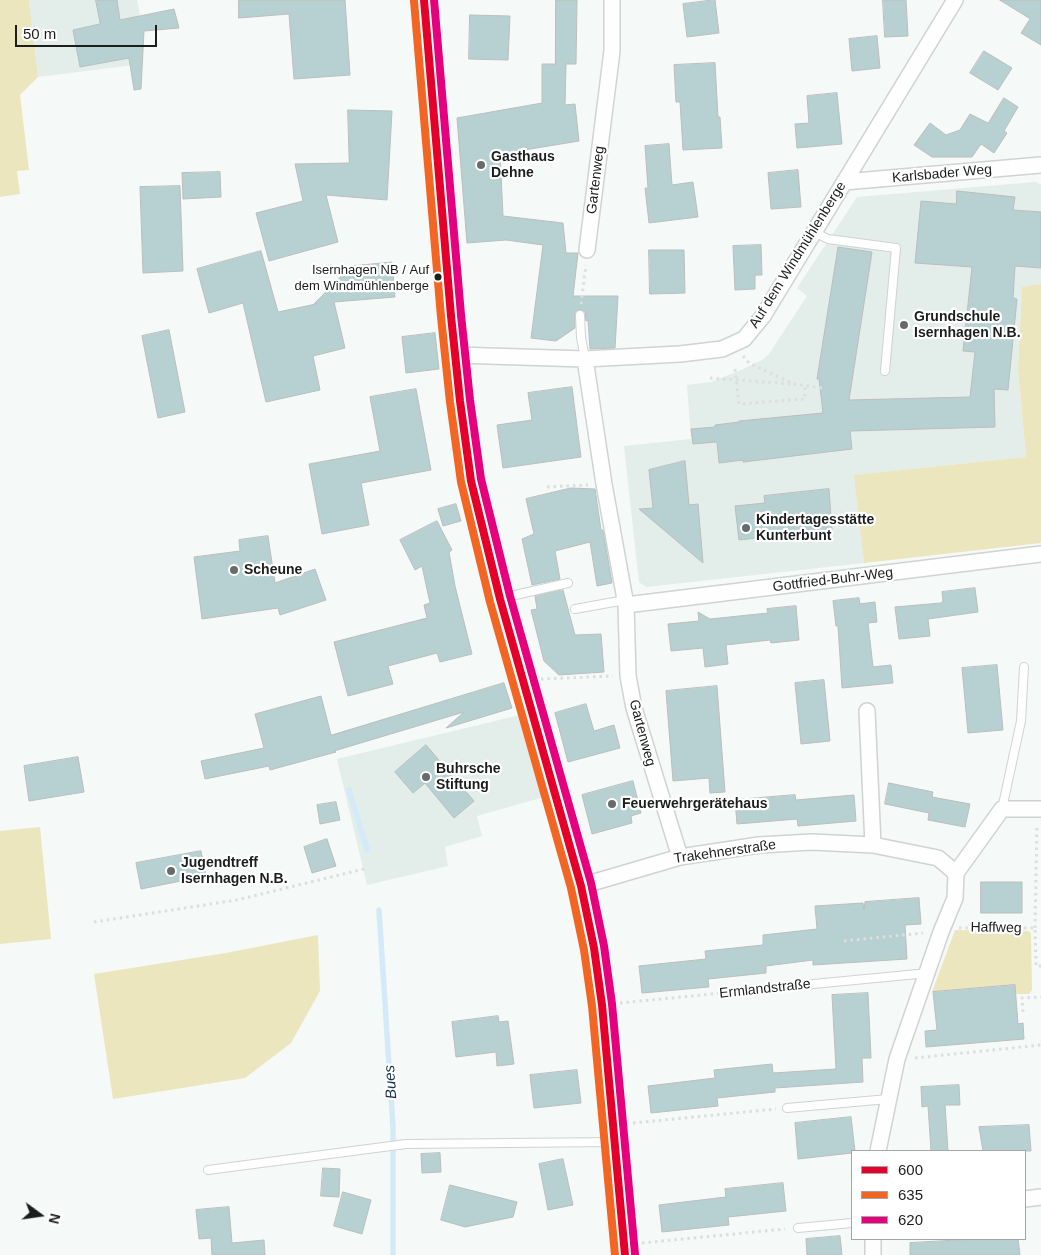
<!DOCTYPE html>
<meta charset="utf-8">
<style>
body{margin:0}
#map{position:relative;width:1041px;height:1255px;overflow:hidden;background:#f5f9f7;font-family:Arial,sans-serif}
canvas{display:block}
.legend{position:absolute;left:851px;top:1150px;width:175px;height:90px;box-sizing:border-box;background:#fff;border:1px solid #a4a5a5;margin:0;padding:6px 9px;list-style:none;font-size:15px;color:#1b1e1d}
.legend li{display:flex;align-items:center;gap:10px;height:25px}
.legend b{width:25px;border:1px solid #a4a5a5}
.north{position:absolute;left:15px;top:1190px;width:50px;height:50px;-webkit-text-stroke:4px #fff;paint-order:stroke;rotate:104deg;font-size:14px;font-weight:700;line-height:20px;text-align:center;color:#1b1e1d}
.north::after{content:'';display:block;margin:auto;width:18px;height:22px;background:#1b1e1d;clip-path:polygon(50% 0,100% 100%,50% 72%,0 100%)}
.scale{position:absolute;left:15px;top:25px;width:142px;height:22px;box-sizing:border-box;border:2px solid #1b1e1d;border-top:0;padding-left:6px;font-size:15px;line-height:18px;white-space:nowrap;color:#1b1e1d;-webkit-text-stroke:4px #fff;paint-order:stroke}
</style>
<div id="map">
<canvas width="1041" height="1255"></canvas>
<ul class="legend">
<li><b style="height:6px;background:#e4002b"></b>600</li>
<li><b style="height:6px;background:#f26522"></b>635</li>
<li><b style="height:6px;background:#e5007d"></b>620</li>
</ul>
<div class="north">N</div>
<div class="scale">50 m</div>
</div>
<script>
const c = document.querySelector('canvas').getContext('2d');
c.lineJoin = 'round';
function fill(path, color) {
  c.fillStyle = color;
  c.fill(path, 'evenodd');
}
function strokePath(path, color, width, dash) {
  c.strokeStyle = color;
  c.lineWidth = width;
  c.lineCap = dash ? 'butt' : 'round';
  c.setLineDash(dash || []);
  c.stroke(path);
}
function label(font, color, halo, rows, align = 'center') {
  c.font = font + ' Arial,sans-serif';
  c.lineWidth = 4.5;
  c.setLineDash([]);
  c.textBaseline = 'middle';
  c.strokeStyle = halo;
  c.fillStyle = color;
  for (const [text, x, y, turn = 0] of rows) {
    c.save();
    c.translate(x, y);
    c.rotate((+turn || 0) * Math.PI / 180);
    c.textAlign = isNaN(turn) ? turn : align;
    if (halo) c.strokeText(text, 0, 0);
    c.fillText(text, 0, 0);
    c.restore();
  }
}
const built = new Path2D(`
 M 29,0 L 137,0 L 144,35 L 142,64 L 38,77 Z
 M 1036,182 L 1041,185 L 1041,284 L 1022,288 L 1018,369 L 1026,457 L 855,475 L 864,563 L 646,587 L 639,582 L 624,446 L 691,439 L 687,385 L 711,382 L 741,370 L 762,360 L 769,354 L 807,296 L 797,288 L 857,197 Z
 M 520,715 L 544,797 L 477,816 L 482,836 L 445,847 L 448,866 L 367,885 L 337,759 Z`);
const green = new Path2D(`
 M 0,0 L 29,0 L 38,77 L 20,95 L 29,170 L 17,171 L 20,194 L 0,197 Z
 M 1041,284 L 1041,543 L 864,563 L 854,475 L 1026,457 L 1018,369 L 1022,287 Z
 M 40,827 L 51,939 L 0,944 L 0,831 Z
 M 955,930 L 1029,931 L 1031,934 L 1032,990 L 1029,994 L 1016,994 L 1015,985 L 932,992 Z
 M 318,935 L 320,991 L 291,1043 L 245,1078 L 113,1099 L 94,974 L 226,953 Z`);
const stream = new Path2D(`
 M 349,790 L 367,849
 M 379,910 L 393,1127 L 393,1255`);
const building = new Path2D(`
 M 96,0 L 117,0 L 120,20 L 174,9 L 179,28 L 144,31 L 141,89 L 134,90 L 129,58 L 80,67 L 73,30 L 100,24 Z
 M 239,0 L 345,0 L 350,75 L 294,79 L 289,14 L 239,18 Z
 M 556,0 L 577,0 L 576,64 L 566,64 L 565,105 L 575,104 L 579,141 L 500,154 L 503,216 L 563,223 L 566,253 L 578,253 L 573,296 L 618,296 L 615,348 L 590,349 L 588,320 L 586,321 L 585,312 L 580,309 L 575,313 L 575,328 L 556,341 L 531,338 L 543,245 L 506,240 L 467,243 L 457,118 L 542,103 L 542,64 L 555,64 Z
 M 715,0 L 719,33 L 687,37 L 683,4 Z
 M 883,0 L 906,0 L 908,36 L 885,37 Z
 M 1000,0 L 1041,0 L 1041,45 L 1021,33 L 1030,19 Z
 M 470,15 L 510,16 L 508,60 L 469,59 Z
 M 877,36 L 880,68 L 852,71 L 849,39 Z
 M 984,51 L 1012,68 L 998,90 L 970,73 Z
 M 715,63 L 718,117 L 720,117 L 722,148 L 683,150 L 680,102 L 676,102 L 674,65 Z
 M 837,93 L 842,144 L 797,148 L 795,124 L 809,123 L 807,96 Z
 M 1004,98 L 1018,107 L 1004,131 L 1007,133 L 994,153 L 981,144 L 972,157 L 932,157 L 914,145 L 930,123 L 946,135 L 960,130 L 970,114 L 988,123 Z
 M 348,110 L 392,111 L 387,200 L 326,195 L 338,242 L 269,261 L 256,213 L 303,201 L 295,164 L 349,163 Z
 M 669,144 L 672,185 L 693,182 L 698,217 L 649,223 L 645,188 L 648,188 L 645,146 Z
 M 798,170 L 801,207 L 771,209 L 768,173 Z
 M 220,172 L 221,197 L 183,199 L 182,173 Z
 M 180,186 L 183,271 L 143,273 L 140,187 Z
 M 957,191 L 1015,197 L 1013,210 L 1041,212 L 1041,268 L 1015,266 L 1013,298 L 1017,299 L 1008,390 L 994,389 L 995,427 L 850,431 L 852,449 L 743,462 L 743,460 L 719,463 L 717,442 L 693,444 L 691,429 L 715,427 L 715,425 L 739,422 L 739,421 L 823,413 L 819,379 L 817,379 L 838,247 L 872,252 L 849,400 L 970,397 L 975,352 L 963,351 L 972,267 L 915,263 L 921,201 L 956,204 Z
 M 761,245 L 762,275 L 755,275 L 755,289 L 735,290 L 733,246 Z
 M 649,250 L 684,250 L 685,293 L 650,294 Z
 M 261,251 L 278,312 L 316,304 L 314,304 L 351,266 L 392,262 L 395,297 L 334,302 L 345,348 L 313,356 L 320,390 L 266,402 L 243,303 L 209,313 L 197,269 Z
 M 169,330 L 185,412 L 158,418 L 142,336 Z
 M 435,333 L 439,369 L 406,373 L 402,337 Z
 M 572,387 L 581,457 L 503,468 L 497,425 L 532,420 L 528,393 Z
 M 416,389 L 431,470 L 361,483 L 369,525 L 322,534 L 309,464 L 380,451 L 370,397 Z
 M 685,461 L 689,505 L 698,504 L 703,563 L 639,509 L 653,508 L 649,470 Z
 M 571,488 L 595,489 L 601,530 L 603,530 L 612,583 L 597,586 L 590,542 L 555,551 L 560,579 L 532,585 L 522,539 L 534,534 L 526,499 Z
 M 829,489 L 832,530 L 739,540 L 735,506 L 765,503 L 764,496 Z
 M 456,504 L 461,521 L 443,526 L 438,509 Z
 M 437,521 L 452,550 L 449,552 L 455,586 L 472,654 L 440,662 L 437,653 L 388,666 L 393,684 L 348,696 L 334,642 L 427,618 L 424,605 L 430,603 L 422,566 L 415,570 L 400,540 Z
 M 268,536 L 275,583 L 315,569 L 326,600 L 280,615 L 278,608 L 202,619 L 194,557 L 240,551 L 239,540 Z
 M 975,588 L 978,612 L 928,619 L 930,636 L 899,639 L 895,607 L 941,603 L 943,601 L 942,592 Z
 M 563,590 L 575,635 L 601,634 L 604,672 L 559,675 L 544,661 L 531,610 L 537,609 L 535,596 Z
 M 859,598 L 860,604 L 875,602 L 877,622 L 868,623 L 873,667 L 891,665 L 893,683 L 842,688 L 838,626 L 836,626 L 833,601 Z
 M 796,606 L 799,640 L 771,643 L 770,640 L 726,645 L 728,664 L 705,667 L 703,648 L 671,651 L 668,624 L 699,621 L 698,612 L 710,619 L 768,613 L 767,609 Z
 M 997,665 L 1003,730 L 968,733 L 962,668 Z
 M 824,680 L 830,741 L 801,744 L 795,683 Z
 M 504,683 L 512,708 L 446,728 L 464,712 L 334,751 L 336,752 L 270,770 L 269,766 L 205,779 L 201,761 L 264,748 L 255,714 L 321,696 L 331,735 Z
 M 717,686 L 725,792 L 710,793 L 709,778 L 673,781 L 666,691 Z
 M 586,704 L 594,731 L 614,725 L 620,748 L 568,762 L 555,713 Z
 M 426,745 L 474,801 L 454,818 L 425,783 L 413,793 L 395,772 Z
 M 78,757 L 84,792 L 29,801 L 24,766 Z
 M 633,781 L 641,813 L 631,816 L 632,823 L 592,834 L 582,795 Z
 M 889,783 L 933,792 L 932,797 L 970,804 L 965,827 L 928,820 L 929,813 L 885,804 Z
 M 795,795 L 796,800 L 854,795 L 856,821 L 798,826 L 797,819 L 737,824 L 735,800 Z
 M 336,802 L 340,820 L 320,824 L 317,805 Z
 M 327,839 L 336,866 L 312,873 L 304,847 Z
 M 201,851 L 206,876 L 141,889 L 136,863 Z
 M 981,882 L 1022,882 L 1022,913 L 981,913 Z
 M 919,898 L 921,924 L 905,925 L 907,959 L 813,965 L 813,960 L 766,966 L 766,973 L 708,979 L 709,987 L 642,993 L 639,966 L 706,959 L 705,951 L 763,945 L 763,935 L 817,929 L 815,906 L 863,903 L 864,910 L 865,902 Z
 M 1015,985 L 1018,1024 L 1023,1023 L 1024,1039 L 926,1047 L 925,1031 L 937,1030 L 933,992 Z
 M 868,993 L 871,1058 L 862,1058 L 863,1082 L 775,1088 L 775,1092 L 717,1098 L 718,1106 L 651,1113 L 648,1086 L 715,1078 L 714,1070 L 772,1064 L 773,1073 L 836,1069 L 832,995 Z
 M 498,1016 L 499,1022 L 508,1021 L 514,1064 L 497,1066 L 496,1052 L 456,1057 L 452,1022 Z
 M 577,1070 L 581,1103 L 534,1108 L 530,1075 Z
 M 959,1085 L 960,1105 L 945,1105 L 948,1151 L 931,1151 L 928,1106 L 922,1107 L 921,1087 Z
 M 851,1117 L 855,1151 L 852,1151 L 852,1153 L 798,1159 L 795,1123 Z
 M 1029,1125 L 1031,1151 L 983,1151 L 979,1127 Z
 M 440,1153 L 441,1172 L 422,1173 L 421,1154 Z
 M 563,1159 L 573,1205 L 548,1210 L 539,1164 Z
 M 323,1168 L 340,1169 L 339,1197 L 321,1196 Z
 M 783,1183 L 786,1211 L 728,1217 L 729,1225 L 662,1232 L 659,1205 L 726,1197 L 725,1189 Z
 M 450,1185 L 517,1202 L 513,1217 L 465,1227 L 441,1220 Z
 M 343,1192 L 371,1200 L 362,1234 L 334,1226 Z
 M 229,1207 L 232,1243 L 264,1240 L 265,1255 L 212,1255 L 211,1238 L 199,1239 L 196,1210 Z
 M 840,1236 L 842,1255 L 807,1255 L 806,1239 Z
 M 976,1239 L 1018,1239 L 1020,1255 L 910,1255 L 910,1243 Z`);
const path = new Path2D(`
 M 581,304 L 586,265
 M 743,356 L 749,363 L 794,384 L 822,388
 M 735,369 L 739,404 L 805,399 L 805,386
 M 710,378 L 792,384
 M 547,487 L 588,485
 M 541,679 L 613,676
 M 94,922 L 237,900 L 364,869
 M 959,928 L 1035,928 L 1036,966 L 1041,966
 M 1035,928 L 1037,824
 M 844,941 L 923,933
 M 620,1003 L 793,986
 M 1023,1012 L 1022,998 L 1041,997
 M 915,1058 L 1041,1045
 M 633,1123 L 776,1109
 M 642,1243 L 785,1229`);
const lane = new Path2D(`
 M 814,232 L 828,239 L 896,248 L 885,371
 M 580,315 L 581,337 L 585,359
 M 502,598 L 568,583
 M 575,609 L 625,600
 M 1002,809 L 1021,721 L 1024,667
 M 803,985 L 928,973
 M 787,1108 L 888,1099
 M 208,1170 L 406,1144 L 613,1142
 M 798,1228 L 852,1223`);
const street = new Path2D(`
 M 844,182 L 1041,165
 M 587,250 L 612,51 L 612,0
 M 456,355 L 585,359 L 680,354 L 722,349 L 744,339 L 763,316 L 955,0
 M 585,359 L 604,484 L 626,605 L 628,676 L 634,708 L 680,857
 M 626,605 L 1041,554
 M 867,711 L 873,845
 M 956,873 L 1002,809 L 1041,809
 M 581,886 L 680,857 L 759,845 L 812,842 L 873,845 L 938,858 L 956,873
 M 878,1151 L 897,1059 L 941,932 L 955,898 L 956,873
 M 1025,1199 L 1041,1197
 M 873,1255 L 873,1239`);
const secondary = new Path2D(`
 M 424,0 L 451,316 L 460,401 L 471,481 L 500,599 L 581,886 L 594,948 L 602,1005 L 625,1255`);
const bus1 = new Path2D(`
 M 424,0 L 451,316 L 460,401 L 471,481 L 500,599 L 581,886 L 594,948 L 602,1005 L 625,1255`);
const bus2 = new Path2D(`
 M 414,1 L 441,317 L 450,402 L 461,482 L 490,602 L 571,888 L 584,950 L 592,1006 L 615,1255`);
const bus3 = new Path2D(`
 M 434,0 L 461,315 L 470,400 L 481,479 L 510,596 L 591,883 L 604,946 L 612,1004 L 635,1254`);
const markers = [
 [481,165,5,"#676b69"],
 [438,277,4.5,"#1b1e1d"],
 [904,325,5,"#676b69"],
 [746,528,5,"#676b69"],
 [234,570,5,"#676b69"],
 [426,777,5,"#676b69"],
 [612,804,5,"#676b69"],
 [171,871,5,"#676b69"]
];
const busNames = [
 ["Isernhagen NB / Auf",429,270],
 ["dem Windmühlenberge",429,286]
];
const poiNames = [
 ["Gasthaus",491,157],
 ["Dehne",491,173],
 ["Grundschule",914,317],
 ["Isernhagen N.B.",914,333],
 ["Kindertagesstätte",756,520],
 ["Kunterbunt",756,536],
 ["Scheune",244,570],
 ["Buhrsche",436,769],
 ["Stiftung",436,785],
 ["Feuerwehrgerätehaus",622,804],
 ["Jugendtreff",181,863],
 ["Isernhagen N.B.",181,879]
];
const streetNames = [
 ["Karlsbader Weg",942,174,-5],
 ["Gartenweg",596,180,-83],
 ["Auf dem Windmühlenberge",798,255,-58],
 ["Gottfried-Buhr-Weg",833,580,-7],
 ["Gartenweg",642,733,75],
 ["Trakehnerstraße",725,852,-8],
 ["Haffweg",996,928,1],
 ["Ermlandstraße",765,989,-6]
];
const waterNames = [
 ["Bues",391,1082,-94]
];
fill(built, '#e3ede9');
fill(green, '#ebe6bd');
strokePath(stream, '#d4eaf9', 5.5);
fill(building, '#b7d0d1');
strokePath(building, '#bbbebd', 1);
strokePath(lane, '#cfd3d1', 10);
strokePath(street, '#cfd3d1', 18);
strokePath(secondary, '#cfd3d1', 24);
strokePath(path, '#dddede', 3, [2.5, 4]);
strokePath(lane, '#fefefe', 8);
strokePath(street, '#fefefe', 15);
strokePath(secondary, '#fefefe', 21);
strokePath(bus1, '#e4002b', 8);
strokePath(bus2, '#f26522', 8);
strokePath(bus3, '#e5007d', 8);
for (const [x, y, r, color] of markers) {
  const dot = new Path2D();
  dot.arc(x, y, r, 0, 2 * Math.PI);
  c.fillStyle = color;
  c.fill(dot);
  strokePath(dot, '#fff', 2);
}
label('13px', '#1b1e1d', '#fff', busNames, 'right');
label('bold 14px', '#1b1e1d', '#fff', poiNames, 'left');
label('14px', '#1b1e1d', '#fff', streetNames);
label('italic 15px', '#13354b', '#fff', waterNames);
</script>
